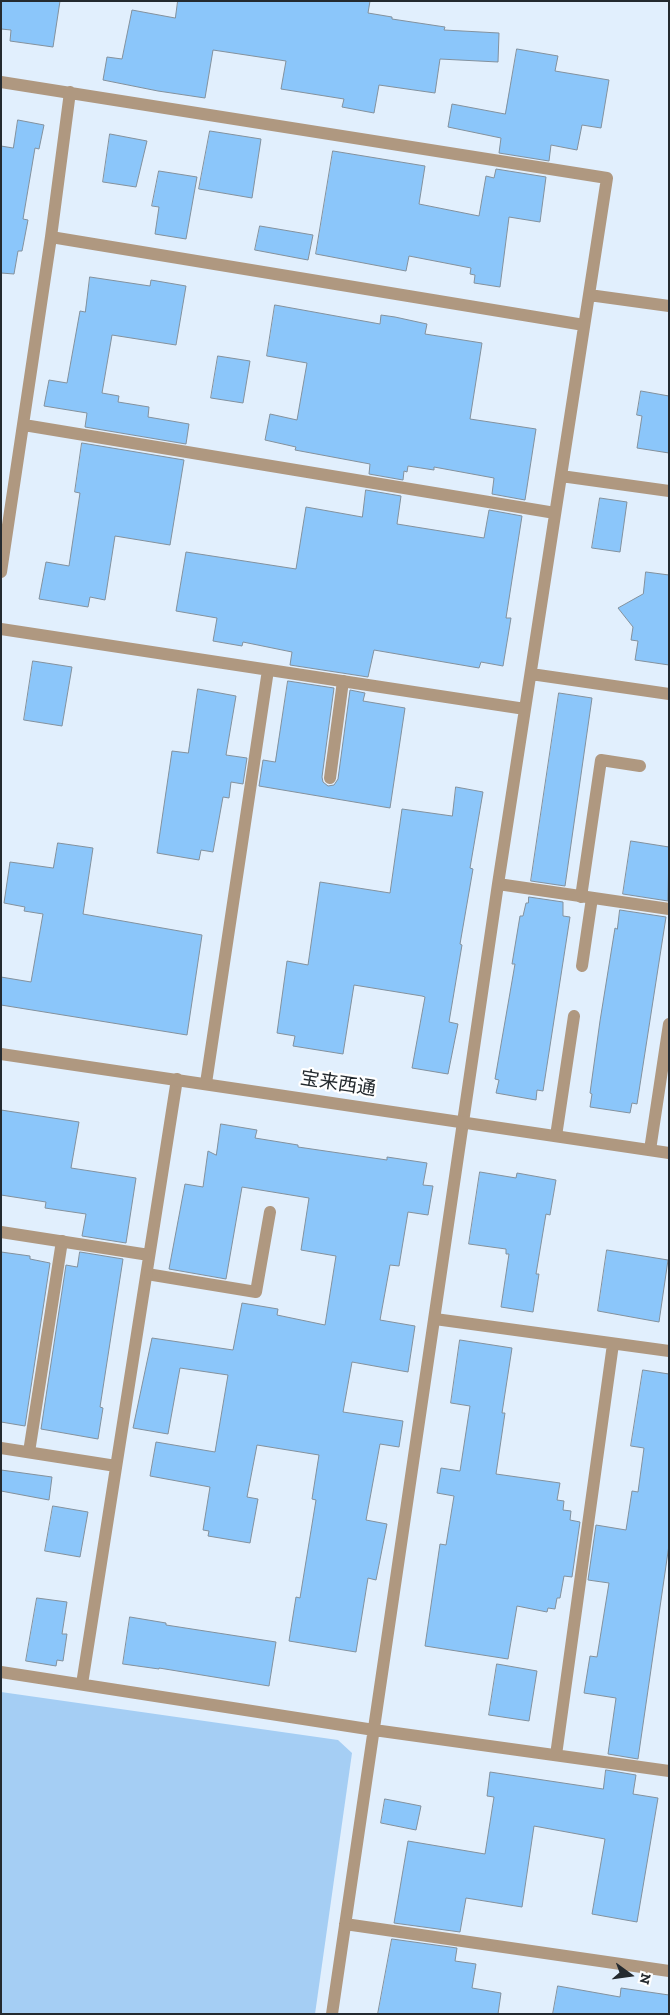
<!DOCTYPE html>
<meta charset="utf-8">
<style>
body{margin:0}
#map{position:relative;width:670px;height:2015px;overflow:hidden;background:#e1effd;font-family:"Zilla Slab",serif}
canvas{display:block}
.frame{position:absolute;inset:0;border:2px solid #242a2f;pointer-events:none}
.north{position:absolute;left:605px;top:1950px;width:50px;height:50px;-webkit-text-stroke:4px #fff;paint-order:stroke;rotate:104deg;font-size:14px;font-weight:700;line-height:20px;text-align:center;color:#242a2f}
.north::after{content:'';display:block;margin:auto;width:18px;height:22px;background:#242a2f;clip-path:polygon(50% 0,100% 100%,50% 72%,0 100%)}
</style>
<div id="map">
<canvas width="670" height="2015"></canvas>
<div class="frame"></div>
<div class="north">N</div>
</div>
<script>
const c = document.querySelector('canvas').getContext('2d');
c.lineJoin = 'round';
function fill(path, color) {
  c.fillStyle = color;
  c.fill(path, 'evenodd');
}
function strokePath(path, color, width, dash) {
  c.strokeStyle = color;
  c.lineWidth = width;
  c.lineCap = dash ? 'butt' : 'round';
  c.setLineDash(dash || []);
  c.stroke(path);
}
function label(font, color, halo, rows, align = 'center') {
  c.font = font + ' "Zilla Slab","Noto Sans JP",serif';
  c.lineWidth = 4.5;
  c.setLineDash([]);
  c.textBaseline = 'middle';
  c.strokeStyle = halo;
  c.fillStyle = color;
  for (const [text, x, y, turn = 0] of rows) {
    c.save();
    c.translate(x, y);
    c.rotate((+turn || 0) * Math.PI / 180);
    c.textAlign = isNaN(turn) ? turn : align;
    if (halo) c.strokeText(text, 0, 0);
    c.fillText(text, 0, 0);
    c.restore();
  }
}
const green = new Path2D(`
 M 1,1692 L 338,1740 L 352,1753 L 315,2014 L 1,2014 Z`);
const building = new Path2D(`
 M 1,1 L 60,1 L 53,47 L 10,41 L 11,30 L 1,29 Z
 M 178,1 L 370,1 L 368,13 L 392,17 L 392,19 L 445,27 L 444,30 L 499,33 L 498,62 L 440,59 L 435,93 L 379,85 L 374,113 L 342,107 L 344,99 L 281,89 L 286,61 L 213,50 L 205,98 L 158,91 L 103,80 L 107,57 L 122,59 L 132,10 L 175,18 Z
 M 517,49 L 558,56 L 555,71 L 609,80 L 601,128 L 582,125 L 577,150 L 551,145 L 549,161 L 499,153 L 501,138 L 448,127 L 452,104 L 505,114 Z
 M 18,120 L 44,125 L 39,149 L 35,148 L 23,219 L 28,220 L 22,251 L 18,251 L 14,274 L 1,273 L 1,146 L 13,148 Z
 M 210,131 L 261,139 L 252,198 L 199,189 Z
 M 110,134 L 147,141 L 136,187 L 103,182 Z
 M 333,151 L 425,166 L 419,204 L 479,216 L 486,176 L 494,178 L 496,169 L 546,177 L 540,222 L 509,217 L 500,287 L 474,283 L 475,275 L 470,274 L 471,268 L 409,256 L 406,271 L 316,254 Z
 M 159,171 L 197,177 L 186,239 L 155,234 L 159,207 L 152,206 Z
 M 260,226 L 313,235 L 308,260 L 255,250 Z
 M 90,277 L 150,286 L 151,280 L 186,286 L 176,345 L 112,335 L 102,393 L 119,396 L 118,402 L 149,407 L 148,417 L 189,424 L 186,444 L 85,427 L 87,413 L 44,406 L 49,380 L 67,383 L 80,311 L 85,312 Z
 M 275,305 L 380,324 L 381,315 L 395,317 L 427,324 L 425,334 L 482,343 L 470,419 L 536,429 L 525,500 L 492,494 L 494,478 L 434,467 L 434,470 L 408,466 L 407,472 L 404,471 L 403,480 L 369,474 L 370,464 L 295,450 L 296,447 L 265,440 L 270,414 L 297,420 L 307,363 L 267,356 Z
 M 218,356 L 250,361 L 243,403 L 211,398 Z
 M 641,391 L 669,396 L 669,453 L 637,448 L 642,416 L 637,415 Z
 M 82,443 L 184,460 L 170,545 L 115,536 L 105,600 L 90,597 L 88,607 L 39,599 L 46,562 L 69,566 L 80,493 L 75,492 Z
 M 366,490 L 401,496 L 397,524 L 484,538 L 489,510 L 522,516 L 506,618 L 511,618 L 503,666 L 481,662 L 479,668 L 374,650 L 368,677 L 290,665 L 292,652 L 243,642 L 242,646 L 213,641 L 217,618 L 176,611 L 186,552 L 296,569 L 306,507 L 362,517 Z
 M 600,498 L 627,502 L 620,552 L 592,548 Z
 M 646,572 L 669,575 L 669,665 L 635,660 L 638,641 L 631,640 L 633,627 L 618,608 L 643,594 Z
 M 33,661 L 72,667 L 62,726 L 24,720 Z
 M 288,681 L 334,688 L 322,777 L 323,782 L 328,786 L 334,785 L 338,779 L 350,690 L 365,693 L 363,701 L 405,708 L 390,808 L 259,786 L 263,760 L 275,762 Z
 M 198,689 L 236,696 L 226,755 L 247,758 L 243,784 L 231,782 L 229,798 L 223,797 L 213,852 L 201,850 L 199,860 L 157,853 L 172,751 L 188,753 Z
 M 559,693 L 592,698 L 565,886 L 531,881 Z
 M 456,787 L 483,792 L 470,868 L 473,869 L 460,944 L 462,945 L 449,1022 L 458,1024 L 448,1074 L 412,1068 L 425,997 L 422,996 L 354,985 L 343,1054 L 293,1046 L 295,1036 L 277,1033 L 287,961 L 308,965 L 320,882 L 390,893 L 402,809 L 452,816 Z
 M 631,841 L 669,847 L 668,901 L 623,894 Z
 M 58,843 L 93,848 L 83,914 L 202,935 L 187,1035 L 1,1005 L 1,977 L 31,982 L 43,914 L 24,911 L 25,907 L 4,903 L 10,862 L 53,868 Z
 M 529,897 L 563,902 L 563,916 L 570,917 L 543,1091 L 537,1090 L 536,1100 L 496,1093 L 499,1080 L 495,1079 L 515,964 L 512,964 L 520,916 L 523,916 L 526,903 L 528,903 Z
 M 620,910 L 666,917 L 637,1104 L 632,1103 L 630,1113 L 590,1107 L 592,1094 L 590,1093 L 600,1021 L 615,928 L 617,929 Z
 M 1,1110 L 79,1122 L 71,1168 L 136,1178 L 126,1243 L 82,1236 L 86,1214 L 45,1208 L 46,1202 L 1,1195 Z
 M 221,1124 L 257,1130 L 255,1138 L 298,1145 L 298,1147 L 387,1160 L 387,1157 L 427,1163 L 423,1185 L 433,1186 L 428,1215 L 408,1212 L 399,1266 L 390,1265 L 380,1320 L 415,1326 L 408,1372 L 352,1362 L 343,1412 L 403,1421 L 399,1447 L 380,1444 L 366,1520 L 387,1524 L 376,1580 L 368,1578 L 356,1652 L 289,1641 L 296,1597 L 300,1598 L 316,1500 L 312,1499 L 319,1455 L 257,1445 L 247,1497 L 258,1499 L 250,1543 L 208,1536 L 209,1531 L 203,1530 L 210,1487 L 150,1476 L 156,1442 L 215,1452 L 228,1375 L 180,1368 L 168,1434 L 133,1428 L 152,1338 L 233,1350 L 242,1303 L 278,1309 L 277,1315 L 325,1325 L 336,1256 L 301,1250 L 309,1198 L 242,1187 L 226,1279 L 169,1269 L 185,1184 L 203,1187 L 208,1151 L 216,1155 Z
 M 480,1172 L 516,1178 L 517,1173 L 556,1180 L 550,1215 L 546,1214 L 536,1274 L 539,1274 L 533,1312 L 501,1307 L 509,1254 L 506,1254 L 506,1249 L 469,1244 Z
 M 607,1250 L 668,1260 L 659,1322 L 598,1311 Z
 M 1,1252 L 30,1256 L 30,1259 L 50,1263 L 25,1426 L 1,1422 Z
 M 80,1252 L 123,1259 L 100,1407 L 103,1408 L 98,1439 L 41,1429 L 66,1265 L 77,1267 Z
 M 460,1340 L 512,1348 L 502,1413 L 505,1413 L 496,1474 L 560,1483 L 557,1500 L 564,1501 L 563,1510 L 571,1511 L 570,1520 L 580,1522 L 572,1577 L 564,1576 L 560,1598 L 557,1598 L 555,1609 L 548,1608 L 547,1612 L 517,1606 L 508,1659 L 425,1646 L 440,1544 L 446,1545 L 454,1496 L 437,1493 L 441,1468 L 460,1471 L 470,1406 L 451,1403 Z
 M 643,1370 L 669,1374 L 669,1545 L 638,1759 L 608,1754 L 616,1698 L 584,1693 L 590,1656 L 597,1657 L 609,1583 L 588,1580 L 596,1525 L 626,1530 L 632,1491 L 638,1492 L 644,1448 L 631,1446 Z
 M 1,1470 L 52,1477 L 49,1500 L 1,1491 Z
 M 53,1506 L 88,1512 L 80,1557 L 45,1551 Z
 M 37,1598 L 67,1602 L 62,1634 L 67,1634 L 63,1661 L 57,1660 L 56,1666 L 26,1661 Z
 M 130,1617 L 166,1623 L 166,1625 L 276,1642 L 269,1686 L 159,1668 L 159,1669 L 123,1664 Z
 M 497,1664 L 537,1671 L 529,1721 L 489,1715 Z
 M 606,1770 L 636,1775 L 633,1794 L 658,1798 L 637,1922 L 592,1914 L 605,1839 L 534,1826 L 522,1907 L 466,1898 L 460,1932 L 394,1923 L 408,1841 L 485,1854 L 494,1797 L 487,1796 L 490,1772 L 603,1789 Z
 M 385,1799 L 421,1806 L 416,1830 L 381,1823 Z
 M 392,1939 L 457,1948 L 455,1961 L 476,1964 L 472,1988 L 501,1993 L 498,2014 L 378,2014 Z
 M 558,1986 L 620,1997 L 621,1988 L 669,1995 L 669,2014 L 553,2014 Z`);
const service = new Path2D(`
 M 330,778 L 343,681
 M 581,897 L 601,760 L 640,766
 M 582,966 L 592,898
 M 556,1136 L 574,1016
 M 650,1150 L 669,1024
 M 147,1274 L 256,1292 L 270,1212
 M 29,1452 L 62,1241`);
const minor = new Path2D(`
 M 1,82 L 607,178 L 498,884 L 332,2014
 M 51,237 L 584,325
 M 589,295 L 669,306
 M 24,425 L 555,513
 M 561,476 L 669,491
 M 1,572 L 51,237 L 70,92
 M 1,629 L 525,709
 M 531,674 L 669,694
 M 498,884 L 669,909
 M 206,1083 L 268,670
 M 1,1232 L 149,1255
 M 435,1319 L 669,1351
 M 1,1448 L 116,1466
 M 1,1672 L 374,1730 L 669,1771
 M 82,1684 L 177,1079
 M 556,1755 L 613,1344
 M 345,1924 L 669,1971`);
const tertiary = new Path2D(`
 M 1,1054 L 669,1153`);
const streetNames = [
 ["宝来西通",338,1084,9]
];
fill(green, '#a5cef4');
fill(building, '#8bc6fa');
strokePath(building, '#83919d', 1);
strokePath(service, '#af9880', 12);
strokePath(minor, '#af9880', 12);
strokePath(tertiary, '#af9880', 12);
label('19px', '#242a2f', '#fff', streetNames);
</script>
